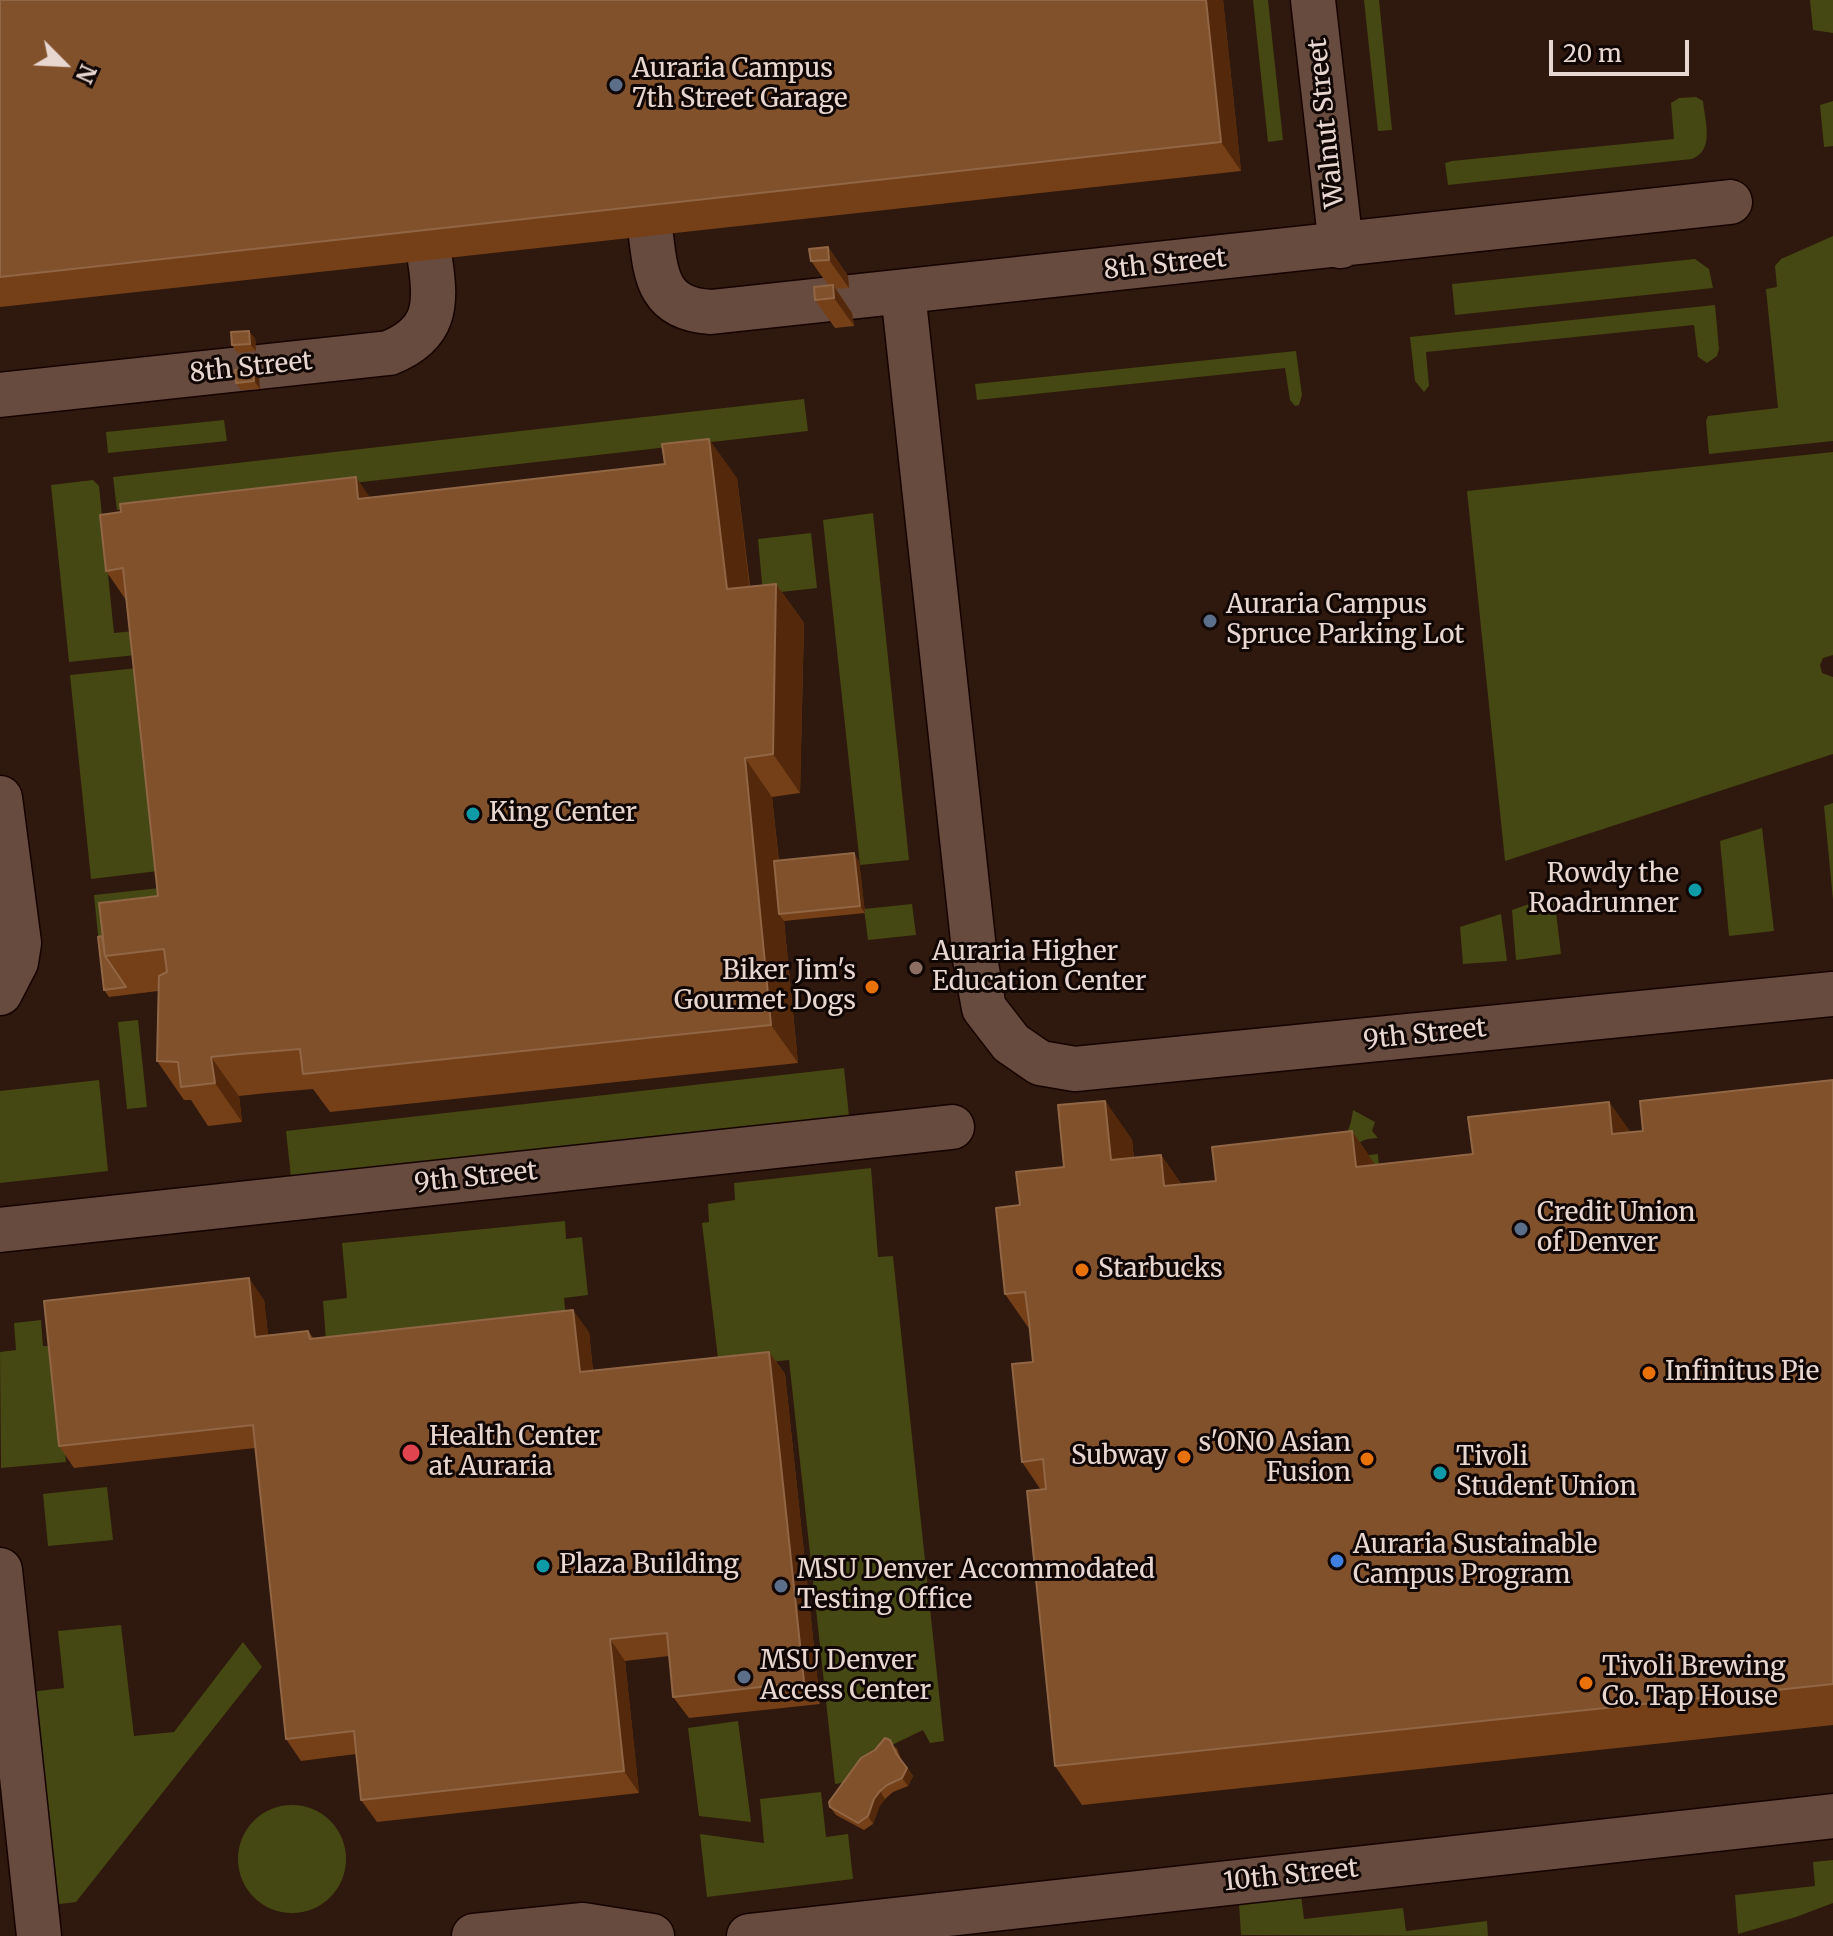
<!DOCTYPE html>
<style>
body{margin:0}
#map{position:relative;width:1833px;height:1936px;overflow:hidden;background:#2f180d;font-family:Merriweather,serif}
canvas{display:block}
.north{position:absolute;left:24px;top:24px;width:80px;height:80px;-webkit-text-stroke:6px #100603;paint-order:stroke;rotate:114deg;font-size:22px;font-weight:700;line-height:32px;text-align:center;color:#e8d7d0}
.north::after{content:'';display:block;margin:auto;width:28px;height:36px;background:#e8d7d0;clip-path:polygon(50% 0,100% 100%,50% 72%,0 100%)}
.scale{position:absolute;left:1549px;top:40px;width:140px;height:36px;box-sizing:border-box;border:4px solid #e8d7d0;border-top:0;padding-left:10px;font-size:24px;line-height:28px;white-space:nowrap;color:#e8d7d0;-webkit-text-stroke:6px #100603;paint-order:stroke}
</style>
<div id="map">
<canvas width="1833" height="1936"></canvas>
<div class="north">N</div>
<div class="scale">20 m</div>
</div>
<script>
const c = document.querySelector('canvas').getContext('2d');
c.lineJoin = 'round';
function fill(path, color) {
  c.fillStyle = color;
  c.fill(path, 'evenodd');
}
function strokePath(path, color, width, dash) {
  c.strokeStyle = color;
  c.lineWidth = width;
  c.lineCap = dash ? 'butt' : 'round';
  c.setLineDash(dash || []);
  c.stroke(path);
}
function label(font, color, halo, rows, align = 'center') {
  c.font = font + ' Merriweather,serif';
  c.lineWidth = 6;
  c.setLineDash([]);
  c.textBaseline = 'middle';
  c.strokeStyle = halo;
  c.fillStyle = color;
  for (const [text, x, y, turn = 0] of rows) {
    c.save();
    c.translate(x, y);
    c.rotate((+turn || 0) * Math.PI / 180);
    c.textAlign = isNaN(turn) ? turn : align;
    if (halo) c.strokeText(text, 0, 0);
    c.fillText(text, 0, 0);
    c.restore();
  }
}
const green = new Path2D(`
 M 1253,0 L 1268,0 L 1283,140 L 1268,142 Z
 M 1364,0 L 1379,0 L 1392,130 L 1378,131 Z
 M 1810,0 L 1833,0 L 1833,33 L 1813,30 Z
 M 1696,97 L 1703,101 C 1705,122 1715,150 1692,159 L 1448,185 L 1445,163 L 1452,161 L 1674,139 L 1671,103 L 1679,98 Z
 M 1833,101 L 1833,146 L 1824,147 L 1820,105 Z
 M 1833,236 L 1833,441 L 1709,454 L 1706,421 L 1708,416 L 1778,408 L 1766,289 L 1777,287 L 1775,266 L 1781,259 Z
 M 1695,259 L 1709,269 L 1713,288 L 1455,315 L 1452,284 Z
 M 1715,305 L 1719,349 L 1717,356 L 1707,363 L 1698,357 L 1694,325 L 1426,352 L 1429,386 L 1424,392 L 1415,381 L 1410,337 Z
 M 1296,351 L 1302,395 L 1299,405 L 1295,406 L 1290,400 L 1285,368 L 977,400 L 975,384 Z
 M 804,399 L 808,431 L 117,510 L 113,477 Z
 M 224,420 L 227,441 L 108,453 L 106,432 Z
 M 1833,452 L 1833,655 L 1823,658 L 1820,665 L 1822,673 L 1833,677 L 1833,754 L 1505,861 L 1467,491 Z
 M 93,480 L 99,486 L 114,633 L 134,631 L 136,655 L 69,662 L 51,485 Z
 M 873,513 L 909,860 L 860,865 L 823,520 Z
 M 811,533 L 817,588 L 763,594 L 758,539 Z
 M 138,668 L 158,871 L 91,879 L 70,675 Z
 M 1833,803 L 1833,900 L 1824,806 Z
 M 1762,828 L 1774,931 L 1729,936 L 1720,841 Z
 M 160,888 L 165,937 L 99,945 L 94,895 Z
 M 1554,895 L 1561,954 L 1516,960 L 1512,910 Z
 M 912,904 L 916,935 L 868,940 L 864,909 Z
 M 1501,914 L 1507,961 L 1463,964 L 1460,927 Z
 M 138,1020 L 147,1107 L 127,1109 L 118,1022 Z
 M 844,1068 L 849,1116 L 291,1177 L 286,1131 Z
 M 99,1080 L 108,1171 L 0,1183 L 0,1091 Z
 M 1353,1110 L 1375,1122 L 1372,1131 L 1378,1138 C 1366,1139 1358,1139 1356,1152 L 1361,1156 L 1378,1154 L 1379,1170 L 1307,1179 L 1307,1158 C 1335,1148 1349,1143 1353,1110 Z
 M 871,1168 L 878,1257 L 893,1256 L 944,1741 L 930,1743 L 923,1730 L 892,1745 L 847,1782 L 835,1784 L 789,1360 L 719,1367 L 702,1223 L 709,1222 L 708,1204 L 735,1200 L 734,1183 Z
 M 565,1221 L 566,1239 L 582,1237 L 588,1295 L 564,1298 L 567,1330 L 327,1354 L 323,1301 L 347,1298 L 342,1243 Z
 M 41,1320 L 43,1346 L 54,1346 L 66,1462 L 1,1468 L 0,1352 L 16,1350 L 14,1323 Z
 M 107,1487 L 113,1540 L 48,1546 L 43,1494 Z
 M 121,1625 L 134,1736 L 174,1732 L 243,1642 L 262,1667 L 76,1902 L 51,1905 L 30,1692 L 64,1688 L 58,1631 Z
 M 738,1721 L 751,1822 L 699,1816 L 688,1728 Z
 M 821,1792 L 826,1837 L 848,1834 L 853,1879 L 707,1897 L 700,1834 L 764,1843 L 760,1799 Z
 M238 1859a54 54 0 1 1 108 0a54 54 0 1 1-108 0Z
 M 1833,1860 L 1833,1903 L 1796,1917 L 1738,1934 L 1735,1895 L 1815,1886 L 1813,1862 Z
 M 1301,1895 L 1304,1919 L 1403,1908 L 1406,1931 L 1487,1921 L 1488,1936 L 1241,1935 L 1239,1903 Z`);
const minor = new Path2D(`
 M 1313,0 L 1341,246
 M 651,236 C 656,279 660,309 711,312 L 1730,202
 M 903,292 L 975,959 L 984,1008 L 1011,1043 L 1040,1063 L 1075,1069 L 1833,994
 M 0,395 L 389,353 C 436,334 437,305 430,260
 M 0,798 L 19,943 L 16,962 L 0,993
 M 0,1230 L 952,1127
 M 0,1570 L 39,1936
 M 474,1936 L 583,1925 L 652,1936
 M 749,1936 L 1833,1816`);
const wall = new Path2D(`
 M 0,0 L 1223,0 L 1241,171 L 0,307 Z
 M 828,247 L 848,276 L 849,288 L 836,289 L 852,313 L 854,326 L 835,328 L 815,300 L 828,285 L 811,261 Z
 M 255,338 L 256,351 L 237,353 L 232,345 Z
 M 253,368 L 259,376 L 260,389 L 241,390 L 236,383 Z
 M 737,478 L 750,586 L 776,584 L 804,623 L 800,793 L 772,797 L 779,861 L 859,861 L 865,913 L 784,921 L 798,1063 L 330,1112 L 313,1089 L 267,1093 L 239,1096 L 242,1122 L 208,1126 L 191,1100 L 184,1100 L 157,1061 L 158,991 L 109,997 L 104,990 L 102,936 L 158,896 L 126,600 L 106,571 L 370,497 Z
 M 1833,1080 L 1833,1725 L 1082,1805 L 1055,1766 L 1041,1490 L 1022,1462 L 1033,1362 L 1030,1330 L 1005,1294 L 1020,1205 L 1064,1167 L 1105,1101 L 1132,1140 L 1134,1158 L 1161,1155 L 1182,1185 L 1216,1181 L 1352,1131 L 1375,1165 L 1473,1154 L 1609,1102 L 1630,1132 L 1643,1131 Z
 M 264,1300 L 268,1335 L 308,1331 L 314,1339 L 589,1332 L 593,1371 L 769,1352 L 785,1374 L 820,1704 L 689,1718 L 673,1697 L 669,1656 L 625,1661 L 639,1793 L 377,1822 L 361,1800 L 356,1754 L 301,1761 L 286,1739 L 255,1448 L 74,1468 L 59,1446 Z
 M 896,1747 L 902,1761 L 913,1776 L 908,1786 L 893,1792 L 885,1799 L 879,1807 L 873,1824 L 864,1830 L 836,1815 L 830,1807 Z`);
const shadedWall = new Path2D(`
 M 1206,0 L 1223,0 L 1241,171 L 1221,142 Z
 M 828,247 L 848,276 L 849,288 L 829,260 Z
 M 833,285 L 852,313 L 854,326 L 834,298 Z
 M 249,331 L 255,338 L 256,351 L 250,344 Z
 M 253,368 L 259,376 L 260,389 L 254,381 Z
 M 709,439 L 737,478 L 754,628 L 727,589 Z
 M 356,477 L 383,516 L 358,499 Z
 M 776,584 L 804,623 L 800,793 L 773,754 Z
 M 745,758 L 772,797 L 784,913 L 779,914 L 784,921 L 798,1063 L 771,1025 Z
 M 854,853 L 859,861 L 865,913 L 860,906 Z
 M 211,1057 L 239,1096 L 242,1122 L 215,1083 Z
 M 1105,1101 L 1132,1140 L 1138,1199 L 1111,1160 Z
 M 1609,1102 L 1637,1141 L 1612,1134 Z
 M 1352,1131 L 1379,1170 L 1356,1167 Z
 M 1161,1155 L 1188,1194 L 1164,1186 Z
 M 249,1278 L 264,1300 L 271,1359 L 255,1337 Z
 M 573,1310 L 589,1332 L 595,1394 L 580,1372 Z
 M 769,1352 L 785,1374 L 820,1704 L 804,1682 Z
 M 610,1639 L 625,1661 L 639,1793 L 624,1771 Z
 M 907,1768 L 913,1776 L 908,1786 L 902,1778 Z
 M 880,1791 L 885,1799 L 879,1807 L 873,1824 L 868,1816 L 874,1799 Z`);
const building = new Path2D(`
 M 0,0 L 1206,0 L 1221,142 L 0,277 Z
 M 828,247 L 829,260 L 811,261 L 809,249 Z
 M 833,285 L 834,298 L 815,300 L 814,287 Z
 M 249,331 L 250,344 L 232,345 L 231,332 Z
 M 253,368 L 254,381 L 236,383 L 235,370 Z
 M 709,439 L 727,589 L 776,584 L 773,754 L 745,758 L 771,1025 L 303,1074 L 300,1049 L 240,1054 L 211,1057 L 215,1083 L 181,1087 L 178,1062 L 157,1061 L 159,976 L 167,972 L 164,949 L 105,956 L 99,903 L 158,896 L 123,568 L 106,571 L 100,515 L 121,512 L 120,504 L 356,477 L 358,499 L 665,464 L 662,444 Z
 M 854,853 L 860,906 L 779,914 L 774,861 Z
 M 102,936 L 105,956 L 126,987 L 104,990 L 98,937 Z
 M 1833,1080 L 1833,1684 L 1055,1766 L 1027,1491 L 1046,1489 L 1043,1459 L 1022,1462 L 1012,1364 L 1033,1362 L 1029,1321 L 1025,1292 L 1005,1294 L 996,1208 L 1020,1205 L 1016,1172 L 1064,1167 L 1058,1105 L 1105,1101 L 1111,1160 L 1161,1155 L 1164,1186 L 1216,1181 L 1212,1147 L 1352,1131 L 1356,1167 L 1473,1154 L 1468,1117 L 1609,1102 L 1612,1134 L 1643,1131 L 1640,1101 Z
 M 249,1278 L 255,1337 L 308,1331 L 310,1339 L 573,1310 L 580,1372 L 769,1352 L 804,1682 L 673,1697 L 667,1633 L 610,1639 L 624,1771 L 361,1800 L 354,1731 L 286,1739 L 253,1425 L 59,1446 L 44,1301 Z
 M 885,1738 L 890,1740 L 897,1755 L 907,1768 L 902,1778 L 887,1785 L 880,1791 L 874,1799 L 868,1816 L 858,1823 L 830,1807 L 829,1802 L 861,1758 L 875,1750 Z`);
const markers = [
 [616,85,8,"#5c6f8a"],
 [1210,621,8,"#5c6f8a"],
 [473,814,8,"#0f9aa8"],
 [1695,890,8,"#0f9aa8"],
 [916,968,8,"#8d6e63"],
 [872,987,8,"#e8710a"],
 [1521,1229,8,"#5c6f8a"],
 [1082,1270,8,"#e8710a"],
 [1649,1373,8,"#e8710a"],
 [411,1453,10,"#e0444e"],
 [1184,1457,8,"#e8710a"],
 [1367,1459,8,"#e8710a"],
 [1440,1473,8,"#0f9aa8"],
 [1337,1561,8,"#3f7fe0"],
 [543,1566,8,"#0f9aa8"],
 [781,1586,8,"#5c6f8a"],
 [744,1677,8,"#5c6f8a"],
 [1586,1683,8,"#e8710a"]
];
const poiNames = [
 ["Auraria Campus",632,70],
 ["7th Street Garage",632,100],
 ["Auraria Campus",1226,606],
 ["Spruce Parking Lot",1226,636],
 ["King Center",489,814],
 ["Rowdy the",1679,875,"right"],
 ["Roadrunner",1679,905,"right"],
 ["Auraria Higher",932,953],
 ["Education Center",932,983],
 ["Biker Jim's",856,972,"right"],
 ["Gourmet Dogs",856,1002,"right"],
 ["Credit Union",1537,1214],
 ["of Denver",1537,1244],
 ["Starbucks",1098,1270],
 ["Infinitus Pie",1665,1373],
 ["Health Center",429,1438],
 ["at Auraria",429,1468],
 ["s'ONO Asian",1351,1444,"right"],
 ["Fusion",1351,1474,"right"],
 ["Subway",1168,1457,"right"],
 ["Tivoli",1456,1458],
 ["Student Union",1456,1488],
 ["Auraria Sustainable",1353,1546],
 ["Campus Program",1353,1576],
 ["Plaza Building",559,1566],
 ["MSU Denver Accommodated",797,1571],
 ["Testing Office",797,1601],
 ["MSU Denver",760,1662],
 ["Access Center",760,1692],
 ["Tivoli Brewing",1602,1668],
 ["Co. Tap House",1602,1698]
];
const streetNames = [
 ["Walnut Street",1327,123,-96],
 ["8th Street",1165,265,-6],
 ["8th Street",251,368,-6],
 ["9th Street",1425,1035,-6],
 ["9th Street",476,1178,-6],
 ["10th Street",1291,1876,-6]
];
fill(green, '#454812');
strokePath(minor, '#160300', 47);
strokePath(minor, '#674b3f', 44);
fill(wall, '#754018');
fill(shadedWall, '#54290b');
fill(building, '#81512c');
strokePath(building, '#916645', 2);
for (const [x, y, r, color] of markers) {
  const dot = new Path2D();
  dot.arc(x, y, r, 0, 2 * Math.PI);
  c.fillStyle = color;
  c.fill(dot);
  strokePath(dot, '#100603', 3);
}
label('26px', '#e8d7d0', '#100603', poiNames, 'left');
label('26px', '#e8d7d0', '#100603', streetNames);
</script>
